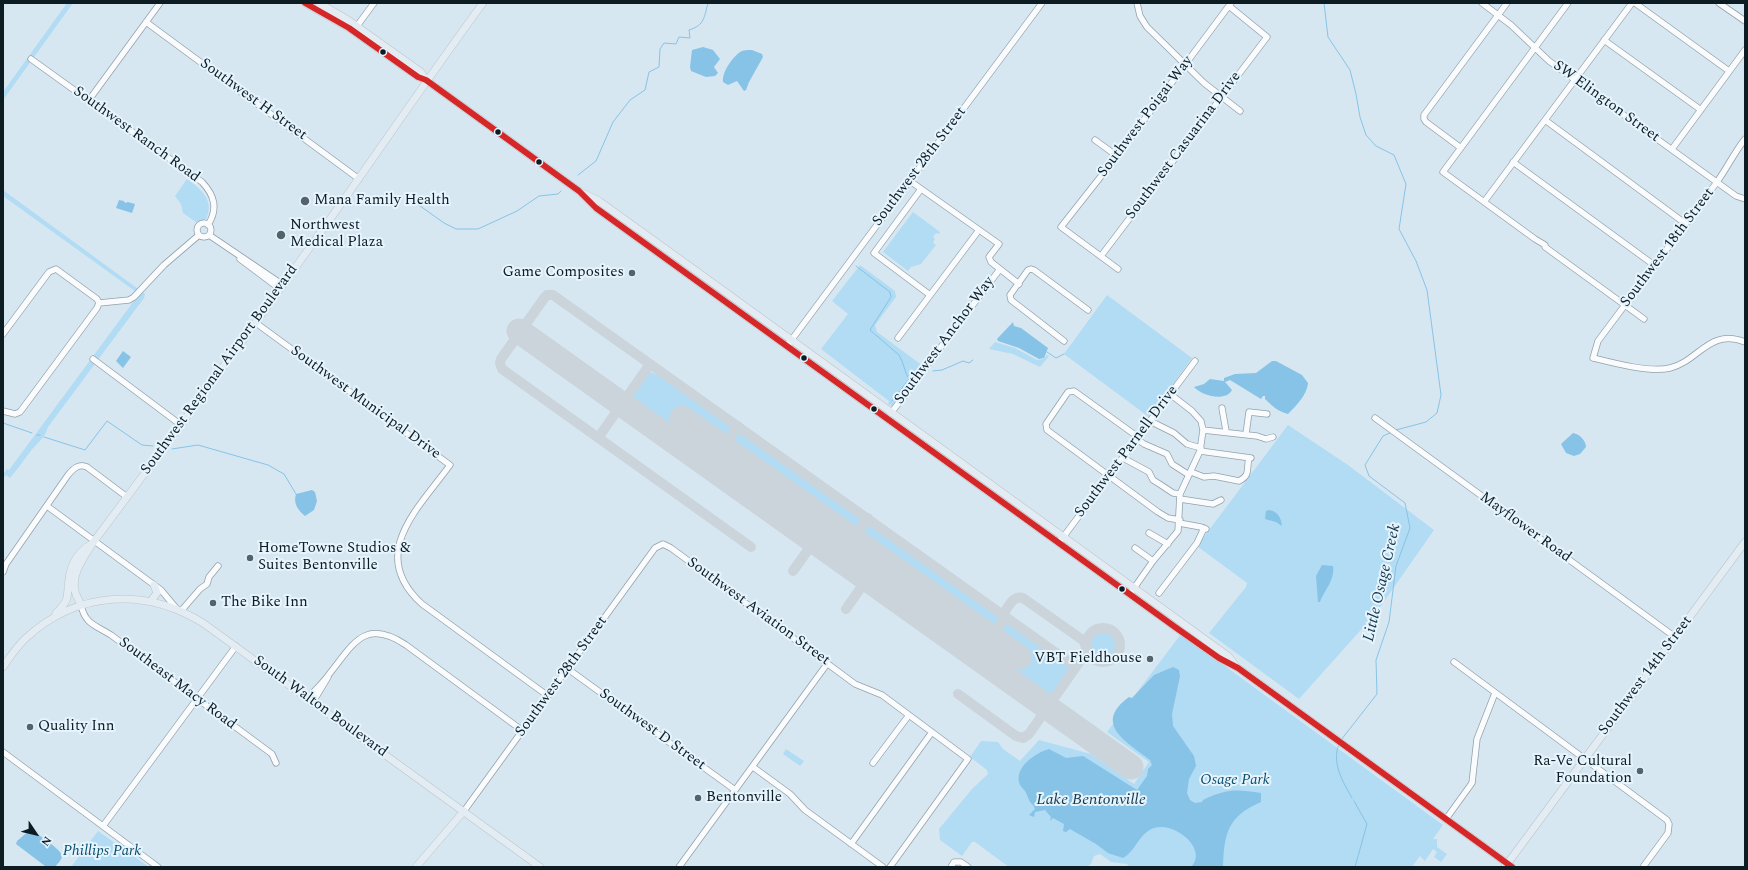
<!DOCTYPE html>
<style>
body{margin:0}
#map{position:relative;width:1748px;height:870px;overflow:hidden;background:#d7e7f1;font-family:Spectral,serif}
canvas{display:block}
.frame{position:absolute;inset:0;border:4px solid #0d1b23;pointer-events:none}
.north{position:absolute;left:16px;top:814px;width:40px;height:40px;-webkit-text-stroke:3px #e6f4fd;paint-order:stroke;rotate:125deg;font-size:11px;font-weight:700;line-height:16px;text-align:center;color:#0d1b23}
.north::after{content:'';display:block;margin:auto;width:14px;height:18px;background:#0d1b23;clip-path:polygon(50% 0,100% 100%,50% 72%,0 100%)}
</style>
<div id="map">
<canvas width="1748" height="870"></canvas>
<div class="frame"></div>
<div class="north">N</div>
</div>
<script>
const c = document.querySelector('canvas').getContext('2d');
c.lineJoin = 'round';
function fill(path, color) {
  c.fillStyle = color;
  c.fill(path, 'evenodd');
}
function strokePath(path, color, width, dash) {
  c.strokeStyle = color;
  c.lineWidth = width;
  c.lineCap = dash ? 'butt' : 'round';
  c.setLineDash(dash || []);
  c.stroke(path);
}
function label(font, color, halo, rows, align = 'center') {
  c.font = font + ' Spectral,serif';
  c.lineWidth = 4;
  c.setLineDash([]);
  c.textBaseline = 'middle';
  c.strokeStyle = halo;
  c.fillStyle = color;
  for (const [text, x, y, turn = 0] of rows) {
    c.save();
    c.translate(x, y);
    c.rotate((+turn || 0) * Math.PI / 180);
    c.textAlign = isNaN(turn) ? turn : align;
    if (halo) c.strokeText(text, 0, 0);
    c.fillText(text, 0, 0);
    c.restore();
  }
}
const green = new Path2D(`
 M 67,3 L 73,3 L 3,100 L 3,92 Z
 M 187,179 C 201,189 215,201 206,219 L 196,222 L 183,213 L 181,204 L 175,196 Z
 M 3,190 L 145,294 L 144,298 L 48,427 C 45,438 36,444 30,452 C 23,461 17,470 10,478 L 6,475 L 3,478 L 3,474 L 7,469 L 9,470 L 139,294 L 3,196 Z
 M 913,212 L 940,232 L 939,234 L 936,233 L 933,237 L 935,239 L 933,243 L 936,245 L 921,264 L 911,267 L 908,271 L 883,252 Z
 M 860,265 L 895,291 L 896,297 L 875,325 L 877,332 L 923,366 L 892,406 L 888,404 L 889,401 L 821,349 L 848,314 L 832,301 Z
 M 1107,295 L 1192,358 L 1149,417 L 1064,354 Z
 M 995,342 L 1015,348 L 1037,360 L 1043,359 L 1047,355 L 1049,356 L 1040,367 L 1013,354 L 989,349 Z
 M 651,372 L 667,380 L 1052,653 L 1069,668 C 1066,676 1059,695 1048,695 C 1044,695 1038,692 1033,690 L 635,407 L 632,402 C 634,389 642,380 651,372 Z
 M 1288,425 L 1348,465 L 1434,530 L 1376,613 L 1299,699 L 1209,633 L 1246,587 L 1247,583 L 1197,546 Z
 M1089 645a14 14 0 1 1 28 0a14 14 0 1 1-28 0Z
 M 1181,634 L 1443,825 L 1433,839 L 1437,839 L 1437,847 L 1447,854 L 1441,862 L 1434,857 L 1437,852 L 1433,849 L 1425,861 L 1420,856 L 1412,867 L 1129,867 L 1127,864 L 1111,862 L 1100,854 L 1094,856 L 1091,864 L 1086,867 L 1009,867 L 975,842 L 972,842 L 962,856 L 940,840 L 939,829 L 972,789 L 988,774 L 987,770 L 970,757 L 981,741 L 998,742 L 1003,749 L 1020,761 L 1039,740 L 1091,754 L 1134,784 L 1149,762 L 1107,732 Z
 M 786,749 L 804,761 L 800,766 L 783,754 Z
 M 98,831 L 149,867 L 71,867 Z`);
const water = new Path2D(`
 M 703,47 L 713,50 L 720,59 L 714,67 L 718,73 L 715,76 L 706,77 L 691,71 L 690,67 L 692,50 Z
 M 752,50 L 762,54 L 763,57 L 749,82 L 746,90 L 744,91 L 737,81 L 728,85 L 723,82 C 722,72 732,58 740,52 C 743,50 748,50 752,50 Z
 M 119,200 L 124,201 L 125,203 L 128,202 L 135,204 L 132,213 L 116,208 Z
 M 1013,322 L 1014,326 L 1021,328 L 1048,348 L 1044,358 L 1039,359 L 1019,348 L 998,341 L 997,339 Z
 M 123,351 L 131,357 L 123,368 L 116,361 Z
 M 1272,361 L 1276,361 L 1302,375 L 1308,383 C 1307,395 1296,406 1288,414 C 1279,412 1272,406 1265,399 L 1265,396 L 1263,396 L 1261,399 L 1230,380 L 1225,382 L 1232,390 C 1226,402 1202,396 1194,387 L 1204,384 L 1210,379 L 1224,381 L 1224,378 L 1235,374 L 1256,373 Z
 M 1573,433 C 1580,434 1586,441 1586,447 L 1580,454 L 1574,456 L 1566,453 L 1561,444 Z
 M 312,490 L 315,492 L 317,501 L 314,510 L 305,516 C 298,510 293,504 296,494 Z
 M 1269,510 C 1278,511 1281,518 1282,526 L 1276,522 L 1265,519 L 1266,511 Z
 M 1322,565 L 1333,566 C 1335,580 1325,589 1320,602 L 1318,602 L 1316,576 Z
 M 1173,667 L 1179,670 L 1180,676 L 1172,714 L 1173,726 L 1194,756 L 1196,766 L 1189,779 L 1187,793 L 1190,800 L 1195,803 L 1202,802 L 1203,800 C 1226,789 1235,789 1261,793 L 1261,802 C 1228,816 1224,833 1223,867 L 1191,867 C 1209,849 1174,821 1154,828 C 1139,833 1136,851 1123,858 L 1108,853 L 1096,844 L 1070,829 L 1066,832 L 1063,831 L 1064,824 L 1053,818 L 1050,821 L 1051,817 L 1045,810 L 1035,812 L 1034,817 L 1029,815 L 1035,809 L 1033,805 C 1029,802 1029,799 1027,795 C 1026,791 1022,788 1020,785 C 1013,768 1035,753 1049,749 L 1066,758 L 1083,756 L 1137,790 L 1147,776 L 1148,769 L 1152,765 L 1150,760 C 1127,742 1092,724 1129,697 L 1132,698 L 1154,675 Z
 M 30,830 C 36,832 63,851 62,856 C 62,860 57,864 55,867 L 45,866 L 16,844 L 17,841 Z`);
const stream = new Path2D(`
 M 1324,3 L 1328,37 L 1350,70 L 1356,94 L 1360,117 L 1366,135 L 1376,146 L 1394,155 L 1406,184 L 1399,229 L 1416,261 L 1427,290 L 1441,395 L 1437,413 L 1426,422 L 1396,430
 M 578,175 L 596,161 L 613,122 L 630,100 L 645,90 L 649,72 L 659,67 L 660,49 L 664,43 L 676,44 L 679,37 L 690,38 L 689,30 C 705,25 704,17 708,3
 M 416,203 L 444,223 L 456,229 L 478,229 L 517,211 L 539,196 L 558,194 L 561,191
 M 856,266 L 890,292 L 891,297 L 870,330 L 899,355 C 904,363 904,371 909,379 L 892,401
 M 1047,352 L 1056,358 L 1064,354
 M 933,371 L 942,370 L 963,361 L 969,363 L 973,360
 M 3,423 L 32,433
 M 37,435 L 40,435
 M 44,437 L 85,450 L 107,421 L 142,445 L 153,446
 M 172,449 L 198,445 L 268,465 L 284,474 L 296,494
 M 1341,740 L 1377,694 L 1376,660 L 1389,622 L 1396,566 L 1410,528 L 1405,503 L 1369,476 L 1365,465 L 1383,436 L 1390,433
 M 1339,744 C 1331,763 1343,782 1352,798
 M 1354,801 L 1367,824 L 1355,867`);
const taxiway = new Path2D(`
 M 598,438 L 650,364
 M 723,447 L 738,426
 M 853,539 L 868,518
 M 751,547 L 502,369 L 500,363 L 501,359 L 545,297 L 547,295 L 553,295 L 1076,667
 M 793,571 L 828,522
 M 846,609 L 867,579
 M1086 645a17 17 0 1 1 34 0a17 17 0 1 1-34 0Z
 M 991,638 L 1006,617
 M 958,694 L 1016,736 L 1023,738 L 1029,734 L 1085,654 L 1086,648 L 1084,641 L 1023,598 C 1013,595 1008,607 1003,615`);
const runway = new Path2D(`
 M 519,331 L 1131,767
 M 682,418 L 1019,657`);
const minor = new Path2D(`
 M 1137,3 L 1140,16 L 1147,27 L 1204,83 L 1240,111
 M 1482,3 L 1511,25 L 1549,61 L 1736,196 L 1745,199
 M 1568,3 L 1443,172 L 1535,239 L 1545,245 L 1545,247 L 1644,319
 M 1635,3 L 1729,71
 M 1719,3 L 1745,21
 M 146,22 L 359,179
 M 357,26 L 374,3
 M 1604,40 L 1701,110
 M 31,59 L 202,182 C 215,196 218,209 208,225
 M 89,100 L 160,3
 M 1545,120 L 1686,224
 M 1745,139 C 1734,153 1727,168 1717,182 L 1598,341 L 1593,358 C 1613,363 1651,373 1670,368 C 1699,361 1709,328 1745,342
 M 1095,140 L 1117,156
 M 1461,148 L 1426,122 L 1424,119 L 1424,115 L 1507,3
 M 1672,149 L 1745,50
 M 1513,162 L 1654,265
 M 910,181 L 999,244 L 989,257 L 991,262 L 1019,284
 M 921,189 L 874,253 L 930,295
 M 1484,202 L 1632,3
 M197 230a7 7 0 1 1 14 0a7 7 0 1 1-14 0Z
 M 209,235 L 283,285
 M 1101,256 L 1267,37 L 1229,6
 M 240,259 L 280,289
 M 1118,269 L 1061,227 L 1117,156 L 1231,3
 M 256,323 L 450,465 C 418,509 367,554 422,604 L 548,696
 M 3,334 L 49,272 L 56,269 L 97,299 L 99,303
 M 898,338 L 979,230
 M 1064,341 L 1011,300 L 1010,295 L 1028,270 L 1031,269 L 1034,270 L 1088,310
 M 787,346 L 1042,3
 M 93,359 L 181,425
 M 1222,408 L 1226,431
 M 3,411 L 15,414 L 20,412 L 97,308 L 99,303 L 129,300 L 134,297 L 164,265 L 199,235
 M 891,413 L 1000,269
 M 1375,418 L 1675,637
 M 1150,421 L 1174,433 L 1187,444 L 1201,448
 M 1203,430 L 1257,436 L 1266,439 L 1273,437
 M 1246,434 L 1249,412 L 1267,414
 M 1138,437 L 1074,391 L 1068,392 L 1046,424 L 1047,430 L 1158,512 L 1168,518 L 1180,520
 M 1137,439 L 1144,444 L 1167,454 L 1172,464 L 1189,475
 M 1200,451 L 1251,458
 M 1123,458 L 1149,472 L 1153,480 L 1161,485 L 1173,493 L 1180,494
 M 1191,472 L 1204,477 L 1214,476 L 1239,481 C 1251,475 1246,469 1249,458
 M 1180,499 L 1213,504 L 1221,500
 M 47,506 L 161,590 L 176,608
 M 1179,523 L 1201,527 L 1206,529
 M 1149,533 L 1168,544
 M 1061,540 L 1195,361
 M 1135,548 L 1153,561
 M 3,572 L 6,564 L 68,475 C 73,469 79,463 87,467 L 127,497
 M 1132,591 L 1153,561 L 1178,531 L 1180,494 L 1200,451 L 1203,430 L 1201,421 L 1192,411 L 1170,394
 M 1159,593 L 1197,543 L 1204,528
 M 81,605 C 85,624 95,625 111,635 L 272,754 L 276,763
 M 181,611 L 200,589 L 207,584 L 209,577 L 218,566
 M 1454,662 L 1667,820 L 1669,824 L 1668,833 L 1643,867
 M 568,669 L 735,790
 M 308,698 C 315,690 324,682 330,673 C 354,643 365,618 406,645 L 523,731
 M 313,702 L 328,677
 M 3,752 L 158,867
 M 873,763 L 909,715
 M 753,767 L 790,794 L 805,810 L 883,867
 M 464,811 L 655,548 L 663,544 L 671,548 L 855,684 L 882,695 L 968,759 L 890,867
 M 1446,819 L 1472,783 L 1477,739 L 1495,693
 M 103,826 L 236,646
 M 851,844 L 932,732
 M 679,867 L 827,664
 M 951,867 L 954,862 L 961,862 L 968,867`);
const major = new Path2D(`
 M 305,3 L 349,28 L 418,77 L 426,80 L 579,191 L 596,208 L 1175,627 L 1219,658 L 1238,668 L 1512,867
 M 319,3 L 348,20 L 421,72 L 426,80
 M 585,194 L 599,201 L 688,265 L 1228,656 L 1235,665
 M 151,601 L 157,593 L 154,585
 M 81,605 C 79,600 76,596 75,591 C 71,574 84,557 92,544 C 172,437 251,330 328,222 C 380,149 430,75 483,3
 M 56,613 C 60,609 65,605 67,598 C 68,592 68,585 69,579 C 71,564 78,551 92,544
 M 3,667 C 10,657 17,646 26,638 C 77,591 145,587 203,623 L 540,867
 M 416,867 L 464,811
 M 1505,867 L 1745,542`);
const bus1 = new Path2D(`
 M 305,3 L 349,28 L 418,77 L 426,80 L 579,191 L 596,208 L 1175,627 L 1219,658 L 1238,668 L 1512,867`);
const markers = [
 [383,52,3.5,"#0d1b23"],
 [498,132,3.5,"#0d1b23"],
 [539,162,3.5,"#0d1b23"],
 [305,201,5,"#54626b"],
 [281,235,5,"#54626b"],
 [632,273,4,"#54626b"],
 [804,358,3.5,"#0d1b23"],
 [874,409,3.5,"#0d1b23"],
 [250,558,4,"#54626b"],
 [1122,589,3.5,"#0d1b23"],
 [213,603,4,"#54626b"],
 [1150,659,4,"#54626b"],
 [30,727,4,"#54626b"],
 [1640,771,4,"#54626b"],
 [698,798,4,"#54626b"]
];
const streetNames = [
 ["Southwest H Street",253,100,36],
 ["SW Elington Street",1606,102,36],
 ["Southwest Poigai Way",1146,117,-53],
 ["Southwest Ranch Road",136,135,36],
 ["Southwest Casuarina Drive",1184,146,-53],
 ["Southwest 28th Street",920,167,-53],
 ["Southwest 18th Street",1668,248,-53],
 ["Southwest Anchor Way",945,341,-53],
 ["Southwest Regional Airport Boulevard",220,370,-54],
 ["Southwest Municipal Drive",365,403,36],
 ["Southwest Parnell Drive",1127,452,-53],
 ["Mayflower Road",1525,528,36],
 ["Southwest Aviation Street",758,612,36],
 ["Southwest 14th Street",1646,676,-53],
 ["Southwest 28th Street",562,677,-54],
 ["Southeast Macy Road",177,684,37],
 ["South Walton Boulevard",320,707,36],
 ["Southwest D Street",652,730,36]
];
const poiNames = [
 ["Mana Family Health",314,201],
 ["Northwest",290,226],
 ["Medical Plaza",290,243],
 ["Game Composites",624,273,"right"],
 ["HomeTowne Studios &",258,549],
 ["Suites Bentonville",258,566],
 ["The Bike Inn",221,603],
 ["VBT Fieldhouse",1142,659,"right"],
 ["Quality Inn",38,727],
 ["Ra-Ve Cultural",1632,762,"right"],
 ["Foundation",1632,779,"right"],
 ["Bentonville",706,798]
];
const parkNames = [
 ["Osage Park",1235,781],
 ["Phillips Park",102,852]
];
const waterNames = [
 ["Little Osage Creek",1383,583,-77],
 ["Lake Bentonville",1091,801]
];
fill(green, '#b2dbf4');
fill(water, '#86c3e6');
strokePath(stream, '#86c3e6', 1);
strokePath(taxiway, '#cad4da', 10);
strokePath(runway, '#cad4da', 25);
strokePath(minor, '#93a1aa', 7);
strokePath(major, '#bcc4ca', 8);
strokePath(minor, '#f9fbfd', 5.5);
strokePath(major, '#e2ecf2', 7);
strokePath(bus1, '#d62728', 6);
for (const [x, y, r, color] of markers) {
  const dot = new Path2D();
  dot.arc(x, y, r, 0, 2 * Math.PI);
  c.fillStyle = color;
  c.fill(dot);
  strokePath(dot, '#e6f4fd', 1.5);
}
label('15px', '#0d1b23', '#e6f4fd', streetNames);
label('15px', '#0d1b23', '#e6f4fd', poiNames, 'left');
label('italic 15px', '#094d6c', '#e6f4fd', parkNames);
label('italic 16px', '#14384c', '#e6f4fd', waterNames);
</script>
